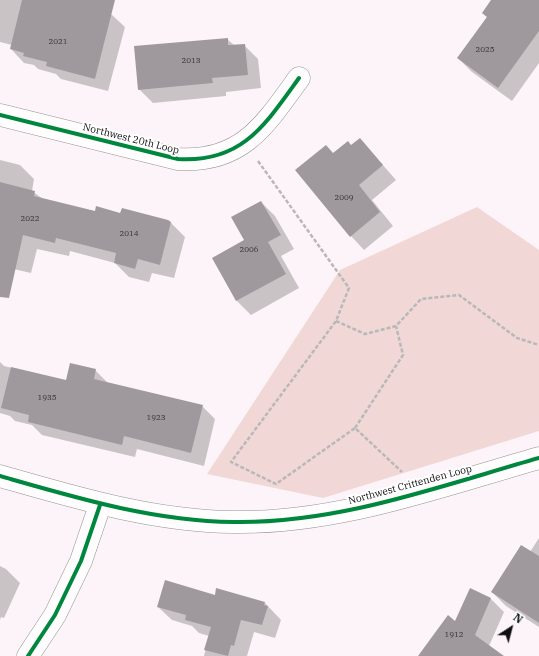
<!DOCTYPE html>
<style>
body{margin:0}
#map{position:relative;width:539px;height:656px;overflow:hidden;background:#fcf4f8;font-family:"IBM Plex Serif",serif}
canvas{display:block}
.north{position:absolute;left:491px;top:608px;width:40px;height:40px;-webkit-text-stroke:3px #fff;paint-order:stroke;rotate:36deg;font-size:11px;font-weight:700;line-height:16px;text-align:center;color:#0f0f0f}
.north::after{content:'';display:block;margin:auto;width:14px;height:18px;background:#0f0f0f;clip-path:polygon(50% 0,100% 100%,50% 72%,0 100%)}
</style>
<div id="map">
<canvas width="539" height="656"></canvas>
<div class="north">N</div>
</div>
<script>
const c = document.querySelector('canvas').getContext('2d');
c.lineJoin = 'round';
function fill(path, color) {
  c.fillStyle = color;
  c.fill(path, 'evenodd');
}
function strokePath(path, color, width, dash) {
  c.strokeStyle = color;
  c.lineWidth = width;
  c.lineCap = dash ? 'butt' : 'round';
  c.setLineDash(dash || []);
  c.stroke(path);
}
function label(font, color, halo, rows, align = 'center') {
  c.font = font + ' "IBM Plex Serif",serif';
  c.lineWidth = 4;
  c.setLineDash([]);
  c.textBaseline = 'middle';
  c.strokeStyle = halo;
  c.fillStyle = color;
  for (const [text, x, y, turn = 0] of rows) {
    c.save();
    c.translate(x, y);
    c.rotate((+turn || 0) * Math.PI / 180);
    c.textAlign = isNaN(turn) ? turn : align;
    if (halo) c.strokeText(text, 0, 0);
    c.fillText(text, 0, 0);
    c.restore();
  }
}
const green = new Path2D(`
 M 477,207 L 539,250 L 539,431 L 323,498 L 207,474 L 340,270 Z`);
const shadow = new Path2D(`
 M 0,0 L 80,0 L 111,14 L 125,27 L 108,91 L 61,79 L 56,74 L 38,69 L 34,65 L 24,63 L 11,49 L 12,45 L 0,42 Z
 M 492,0 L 539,0 L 539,63 L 512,101 L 472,72 L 458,58 L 487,17 L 483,13 Z
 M 227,39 L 234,45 L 244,45 L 258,59 L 261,88 L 226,92 L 226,96 L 153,103 L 139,89 Z
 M 360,139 L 396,180 L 372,200 L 393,226 L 364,250 L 351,236 L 334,154 L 351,146 Z
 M 0,160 L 20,165 L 34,179 L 32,191 L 43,199 L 96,212 L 121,214 L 171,223 L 185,237 L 174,278 L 152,273 L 149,282 L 129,277 L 115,263 L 70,251 L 69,256 L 37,249 L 31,273 L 9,268 L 0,259 Z
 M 261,202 L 275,216 L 294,249 L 281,256 L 299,288 L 251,315 L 237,301 L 213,258 L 245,241 Z
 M 0,362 L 4,366 L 67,381 L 95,370 L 108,383 L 202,406 L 215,419 L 204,466 L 137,449 L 135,457 L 42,435 L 32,425 L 15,421 L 10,416 L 0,413 Z
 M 539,538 L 539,627 L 506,606 L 492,592 L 530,552 Z
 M 0,566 L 6,569 L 20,583 L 4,618 L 1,617 L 0,620 Z
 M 217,589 L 265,603 L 281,620 L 275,638 L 254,632 L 247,656 L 204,656 L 209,636 L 199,633 L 192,626 L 172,620 L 158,607 L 215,596 Z
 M 470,590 L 491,599 L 504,612 L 489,646 L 502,656 L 420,656 L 456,622 Z`);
const building = new Path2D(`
 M 22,0 L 115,0 L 95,79 L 46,66 L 47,62 L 23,56 L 24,53 L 10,49 Z
 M 491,0 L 539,0 L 539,31 L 498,88 L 457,58 L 487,17 L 482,13 Z
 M 228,38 L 228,45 L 245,44 L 248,75 L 212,78 L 213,83 L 138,90 L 134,46 Z
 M 360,138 L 383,165 L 359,185 L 380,212 L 350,237 L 295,170 L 326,145 L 333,153 L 348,141 L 351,145 Z
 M 0,182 L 35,191 L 34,196 L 95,211 L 96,206 L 120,213 L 122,208 L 168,220 L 171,222 L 160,265 L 138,259 L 135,269 L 114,263 L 116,253 L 56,238 L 55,243 L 23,235 L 9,298 L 0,297 Z
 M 261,201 L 281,235 L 268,242 L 286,274 L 236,301 L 212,258 L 244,240 L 231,217 Z
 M 70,363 L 96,369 L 94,379 L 203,405 L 191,453 L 124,436 L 122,445 L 28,422 L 29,415 L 1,408 L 11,367 L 66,380 Z
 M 521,545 L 539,556 L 539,623 L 491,592 Z
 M 165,580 L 215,595 L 216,588 L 265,602 L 264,605 L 268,606 L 262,625 L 241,620 L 234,646 L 231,645 L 228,656 L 204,650 L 211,627 L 185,620 L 186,615 L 157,607 Z
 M 470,588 L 491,598 L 475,635 L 504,656 L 418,656 L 448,615 L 455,621 Z`);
const path = new Path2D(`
 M 258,161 L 349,288 L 336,321 L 231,462 L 276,484 L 355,428 L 402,472
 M 336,321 L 365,334 L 396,326 L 421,299 L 459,295 L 517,338 L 539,345
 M 355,428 L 403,355 L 396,326`);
const street = new Path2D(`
 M 0,115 L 178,159 C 242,163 265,125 299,78
 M 0,476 C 77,498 153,521 233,522 C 338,524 440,486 539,458
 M 28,656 L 55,615 L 81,561 L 100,505`);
const cycleway = new Path2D(`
 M 0,115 L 178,159 C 242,163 265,125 299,78
 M 0,476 C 77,498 153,521 233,522 C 338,524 440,486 539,458
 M 28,656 L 55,615 L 81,561 L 100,505`);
const numberNames = [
 ["2021",58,42],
 ["2025",485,50],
 ["2013",191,61],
 ["2009",344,198],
 ["2022",30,219],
 ["2014",129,234],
 ["2006",249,250],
 ["1935",47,398],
 ["1923",156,418],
 ["1912",454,635]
];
const streetNames = [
 ["Northwest 20th Loop",131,139,14],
 ["Northwest Crittenden Loop",410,485,-15]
];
fill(green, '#f1d8d6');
fill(shadow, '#0003');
fill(building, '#9f999d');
strokePath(street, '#969294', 23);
strokePath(path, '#b9b8b8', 2.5, [4, 2]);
strokePath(street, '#fffdfe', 22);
strokePath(cycleway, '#00873e', 4);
label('8px', '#333232', null, numberNames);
label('10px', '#0f0f0f', '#fff', streetNames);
</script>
